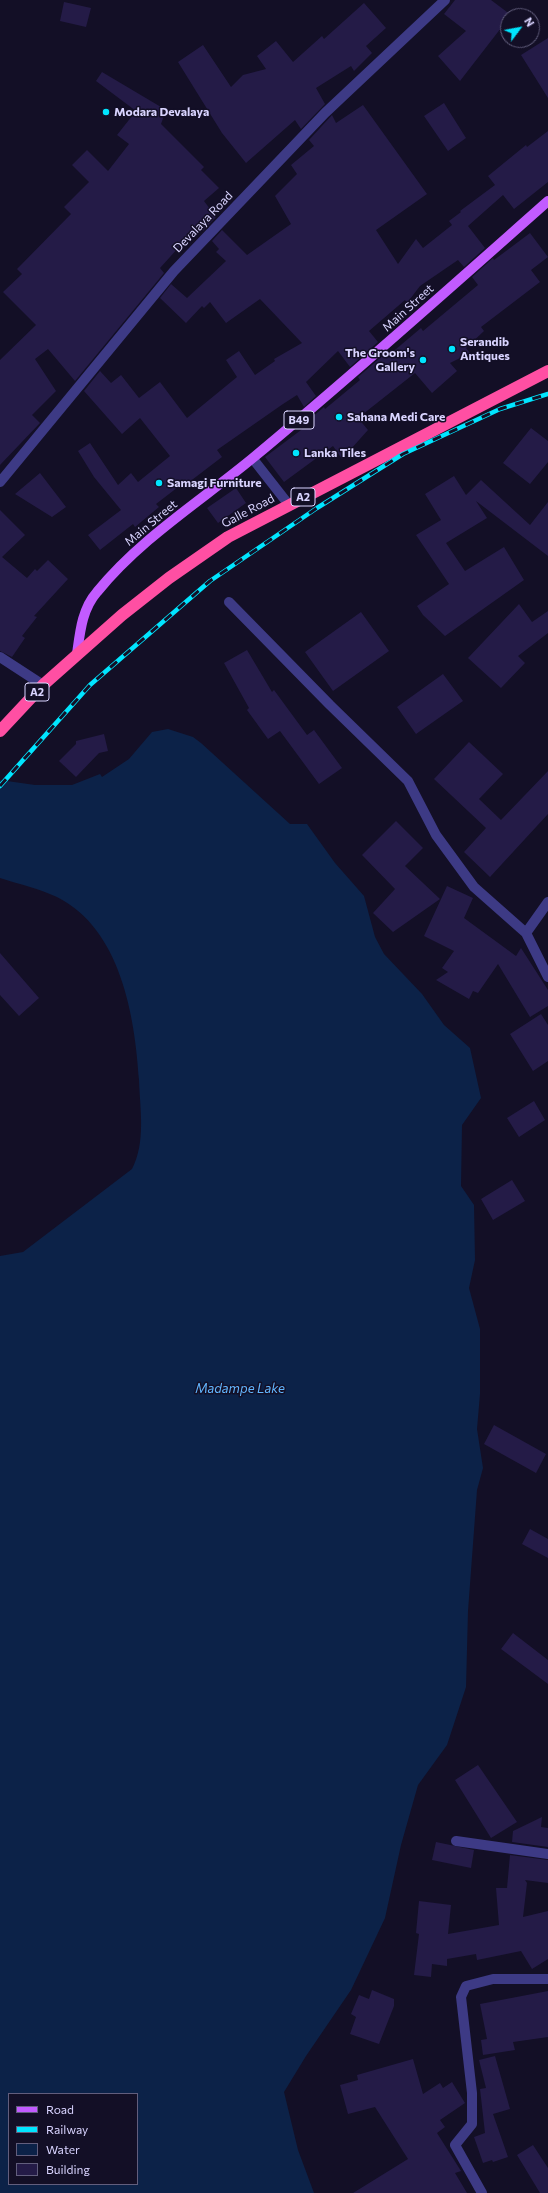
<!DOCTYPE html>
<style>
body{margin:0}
#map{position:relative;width:548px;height:2193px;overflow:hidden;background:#130f26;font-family:Commissioner,sans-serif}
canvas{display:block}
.legend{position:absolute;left:8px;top:2093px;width:130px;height:92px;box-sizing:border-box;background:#130f26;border:1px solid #625e7d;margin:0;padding:5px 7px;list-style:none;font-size:12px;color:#d9d4ff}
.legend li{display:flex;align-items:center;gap:8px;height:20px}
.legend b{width:20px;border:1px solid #625e7d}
.north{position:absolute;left:500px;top:8px;width:40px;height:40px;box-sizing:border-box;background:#130f26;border:1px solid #625e7d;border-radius:50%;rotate:58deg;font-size:11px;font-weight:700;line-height:16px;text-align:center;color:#d9d4ff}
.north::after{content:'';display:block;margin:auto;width:14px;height:18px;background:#00e5ff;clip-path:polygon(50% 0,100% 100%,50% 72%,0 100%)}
</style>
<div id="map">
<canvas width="548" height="2193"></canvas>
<ul class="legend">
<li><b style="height:5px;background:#c25bff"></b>Road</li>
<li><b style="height:5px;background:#00e5ff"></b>Railway</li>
<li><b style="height:11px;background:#0c2248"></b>Water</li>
<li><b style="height:11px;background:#241b47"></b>Building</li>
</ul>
<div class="north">N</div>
</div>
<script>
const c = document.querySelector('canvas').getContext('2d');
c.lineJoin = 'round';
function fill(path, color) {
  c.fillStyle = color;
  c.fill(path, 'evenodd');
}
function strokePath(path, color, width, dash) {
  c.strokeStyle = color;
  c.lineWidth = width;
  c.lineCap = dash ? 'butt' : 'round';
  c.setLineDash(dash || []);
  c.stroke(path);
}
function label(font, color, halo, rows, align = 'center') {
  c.font = font + ' Commissioner,sans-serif';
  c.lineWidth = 3;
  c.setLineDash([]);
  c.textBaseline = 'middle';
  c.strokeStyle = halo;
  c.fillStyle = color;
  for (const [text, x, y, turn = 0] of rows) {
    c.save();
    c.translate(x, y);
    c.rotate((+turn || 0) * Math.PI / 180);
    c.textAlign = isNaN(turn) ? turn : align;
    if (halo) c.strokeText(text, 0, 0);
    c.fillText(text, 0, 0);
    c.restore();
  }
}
const water = new Path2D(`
 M 168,729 L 193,737 L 201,743 L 290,824 L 307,824 L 335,863 L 364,896 L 375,937 L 384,954 L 422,994 L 444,1025 L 470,1048 L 481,1098 L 462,1125 L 461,1186 L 474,1205 L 475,1260 L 469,1288 L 480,1329 L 480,1394 L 477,1429 L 483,1468 L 477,1490 L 468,1611 L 466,1687 L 447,1745 L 418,1785 L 401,1845 L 385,1918 L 351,1990 L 306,2056 L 284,2092 L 298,2150 L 314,2193 L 0,2193 L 0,1256 L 23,1252 L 132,1169 C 146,1142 140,1110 139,1080 C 135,1017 121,929 57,897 C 40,889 19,884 0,878 L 0,780 L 35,785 L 72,785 L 100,774 L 102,777 L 129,759 L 152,732 ZM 9,2094 L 137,2094 L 137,2184 L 9,2184 Z`);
const building = new Path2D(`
 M 455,0 L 491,0 L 511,15 L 508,16 L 508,19 L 460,81 L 438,56 L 466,31 L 444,14 Z
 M 64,2 L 91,8 L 86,27 L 60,21 Z
 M 364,3 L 386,28 L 366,46 L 372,53 L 354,71 L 351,66 L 316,88 L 325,104 L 301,129 L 295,120 L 246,163 L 222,133 L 178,62 L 203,45 L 231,87 L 243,75 L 266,69 L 257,56 L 276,41 L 293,62 L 322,36 L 324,39 Z
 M 548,38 L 548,98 L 521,55 Z
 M 102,72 L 166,110 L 161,124 L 204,167 L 201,170 L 219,188 L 204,201 L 216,217 L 203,231 L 199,225 L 160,268 L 164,273 L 75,381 L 48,349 L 35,359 L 56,391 L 32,415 L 40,423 L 0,465 L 0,360 L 36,325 L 3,292 L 22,274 L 17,269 L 71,214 L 64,207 L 89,182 L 72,165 L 87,150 L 108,171 L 129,144 L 117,135 L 136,111 L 96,81 Z
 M 444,103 L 466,138 L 448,151 L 424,116 Z
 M 363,105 L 427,194 L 376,230 L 398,264 L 416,239 L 423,248 L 452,225 L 449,221 L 461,212 L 460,211 L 495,185 L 488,176 L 526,145 L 527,147 L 548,131 L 548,182 L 514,209 L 503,195 L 468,226 L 485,248 L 464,267 L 458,260 L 420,286 L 407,303 L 405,300 L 369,331 L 378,342 L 350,367 L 338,351 L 306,382 L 316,396 L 304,407 L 297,395 L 283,404 L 217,450 L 222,457 L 184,486 L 182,484 L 156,504 L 159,507 L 135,527 L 133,524 L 100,550 L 88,535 L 121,510 L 94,477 L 78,451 L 90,443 L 118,485 L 131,473 L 138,482 L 170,456 L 140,418 L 122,434 L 84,391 L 100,371 L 111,383 L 121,375 L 139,398 L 160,382 L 187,418 L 237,377 L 226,360 L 239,351 L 255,375 L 275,361 L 274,359 L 302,343 L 260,299 L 226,323 L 210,302 L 204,308 L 202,306 L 186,323 L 160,298 L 171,284 L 187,298 L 226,261 L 216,252 L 219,249 L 212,241 L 222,230 L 247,255 L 291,224 L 275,196 L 297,174 L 291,165 L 314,146 L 309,140 L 332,115 L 336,123 Z
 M 530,233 L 548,257 L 531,270 L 540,282 L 481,327 L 484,331 L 466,348 L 470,353 L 450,363 L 457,371 L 432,393 L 415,373 L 358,418 L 368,430 L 342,459 L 333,446 L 284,482 L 265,457 L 313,421 L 311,418 L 324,407 L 325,409 L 360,380 L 358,377 L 387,352 L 389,355 L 421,328 L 423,331 L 478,285 L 472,277 L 493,258 L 494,260 Z
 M 531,428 L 548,441 L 548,462 L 530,484 L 503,463 Z
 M 40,473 L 66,507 L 52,517 L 15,494 Z
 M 454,476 L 466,495 L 481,480 L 530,525 L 548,502 L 548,556 L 476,501 L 487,518 L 446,543 L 465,571 L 504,547 L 524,580 L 445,636 L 423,615 L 417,606 L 449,584 L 416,535 L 441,520 L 425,494 Z
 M 236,488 L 246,503 L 218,523 L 207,508 Z
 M 0,510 L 25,535 L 2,557 L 27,578 L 35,569 L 37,571 L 48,560 L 68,579 L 34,616 L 37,617 L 22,636 L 25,638 L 12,657 L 0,651 Z
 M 519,604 L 532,622 L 548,611 L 548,633 L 518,656 L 525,663 L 501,688 L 468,658 Z
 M 361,612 L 389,651 L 333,691 L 305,652 Z
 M 247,650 L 272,692 L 274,690 L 307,735 L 314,730 L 342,768 L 319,784 L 280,731 L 268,739 L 247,710 L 249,708 L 224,663 Z
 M 443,674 L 463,701 L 416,734 L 397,707 Z
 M 104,734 L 108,751 L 99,753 L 76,777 L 59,761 L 76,744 L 76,741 Z
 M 469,742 L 503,774 L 479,799 L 501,820 L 548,771 L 548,814 L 490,877 L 464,852 L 486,828 L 434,779 Z
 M 396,821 L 423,848 L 405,866 L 440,899 L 393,932 L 373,913 L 395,889 L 362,855 Z
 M 447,886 L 473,898 L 464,918 L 516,956 L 521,948 L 548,990 L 548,1006 L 530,1017 L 498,964 L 478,993 L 473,991 L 469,999 L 436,980 L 448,972 L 442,968 L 454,951 L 424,936 Z
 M 0,953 L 39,998 L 19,1016 L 0,995 Z
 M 541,1014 L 548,1025 L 548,1061 L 533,1071 L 510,1034 Z
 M 534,1101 L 545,1120 L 519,1137 L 507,1118 Z
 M 512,1180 L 525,1201 L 493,1220 L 481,1199 Z
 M 494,1425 L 546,1454 L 536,1473 L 484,1444 Z
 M 530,1529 L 548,1539 L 548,1558 L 522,1544 Z
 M 513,1633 L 548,1660 L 548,1684 L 501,1649 Z
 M 478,1765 L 517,1822 L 491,1838 L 455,1780 Z
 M 542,1817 L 541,1827 L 548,1828 L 548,1847 L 512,1842 L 513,1831 Z
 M 436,1842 L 474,1850 L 471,1868 L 432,1860 Z
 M 510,1855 L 548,1860 L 548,1883 L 525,1880 L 527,1883 L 523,1917 L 548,1911 L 548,1959 L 532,1969 L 521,1951 L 477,1960 L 476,1954 L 447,1959 L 447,1966 L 432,1964 L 431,1977 L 414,1975 L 419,1934 L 416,1933 L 419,1901 L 451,1905 L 448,1934 L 499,1925 L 496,1888 L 507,1888 Z
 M 372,1990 L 394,1999 L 394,2006 L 379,2044 L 350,2034 L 356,2017 L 351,2014 L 359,1995 L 369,1999 Z
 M 548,1991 L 548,2037 L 513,2042 L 515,2050 L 483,2055 L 481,2040 L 487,2039 L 480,2004 Z
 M 495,2056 L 510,2109 L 493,2114 L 508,2157 L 493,2162 L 492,2160 L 483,2163 L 474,2137 L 485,2133 L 480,2089 L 486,2088 L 479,2060 Z
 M 413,2059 L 423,2094 L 440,2083 L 443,2088 L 452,2082 L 465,2103 L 440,2120 L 445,2127 L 437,2133 L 461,2171 L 455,2173 L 467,2193 L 353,2193 L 408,2159 L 375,2107 L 348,2114 L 340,2085 L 358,2080 L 357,2075 Z
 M 533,2145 L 548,2168 L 548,2193 L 540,2193 L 517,2155 Z`);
const minor = new Path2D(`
 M 253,459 L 289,505
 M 0,482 L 174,271 L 325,113 L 445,0
 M 229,602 L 330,705 L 408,781 L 436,835 L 474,887 L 526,933 L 548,977
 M 0,657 L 43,685
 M 526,933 L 548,902
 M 456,1841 L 548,1854
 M 482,2193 L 455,2145 L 472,2124 L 472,2093 L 461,1997 L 466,1986 L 493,1979 L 548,1979`);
const major = new Path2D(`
 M 77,654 C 80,632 82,609 97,592 C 141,538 201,501 254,457 C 354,374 451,287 548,201`);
const highway = new Path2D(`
 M 0,731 L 43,685 L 122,615 L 169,578 L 228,537 L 548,371`);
const rail = new Path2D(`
 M 0,786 L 90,685 L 210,581 L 317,508 L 403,454 L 500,409 L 548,394`);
const markers = [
 [106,112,4,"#00e5ff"],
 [452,349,4,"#00e5ff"],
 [423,360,4,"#00e5ff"],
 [339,417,4,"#00e5ff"],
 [296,453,4,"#00e5ff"],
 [159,483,4,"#00e5ff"]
];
const shields = [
 [299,420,30],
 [303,497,24],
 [37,692,24]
];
const shieldNames = [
 ["B49",299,420],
 ["A2",303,497],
 ["A2",37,692]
];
const poiNames = [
 ["Modara Devalaya",114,112],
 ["Serandib",460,342],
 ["Antiques",460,356],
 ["The Groom's",415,353,"right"],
 ["Gallery",415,367,"right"],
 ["Sahana Medi Care",347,417],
 ["Lanka Tiles",304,453],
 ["Samagi Furniture",167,483]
];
const streetNames = [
 ["Devalaya Road",203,222,-46],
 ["Main Street",408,308,-42],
 ["Galle Road",248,511,-28],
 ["Main Street",151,523,-40]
];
const waterNames = [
 ["Madampe Lake",240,1389]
];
fill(water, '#0c2248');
fill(building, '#241b47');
strokePath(minor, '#3d3a85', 10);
strokePath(major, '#c25bff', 10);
strokePath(highway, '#ff4fa3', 12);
strokePath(rail, '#00e5ff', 4.5);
strokePath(rail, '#130f26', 3, [9]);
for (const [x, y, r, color] of markers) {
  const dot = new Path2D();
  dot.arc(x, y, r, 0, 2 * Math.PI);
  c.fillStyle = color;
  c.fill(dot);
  strokePath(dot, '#130f26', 1.5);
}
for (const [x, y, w] of shields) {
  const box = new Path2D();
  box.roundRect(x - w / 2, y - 9, w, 18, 3);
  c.fillStyle = '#130f26';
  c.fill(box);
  strokePath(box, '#d9d4ff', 1);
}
label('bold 11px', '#d9d4ff', null, shieldNames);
label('bold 12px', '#d9d4ff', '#130f26', poiNames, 'left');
label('12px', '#d9d4ff', '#130f26', streetNames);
label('italic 13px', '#62b6ff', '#130f26', waterNames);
</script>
